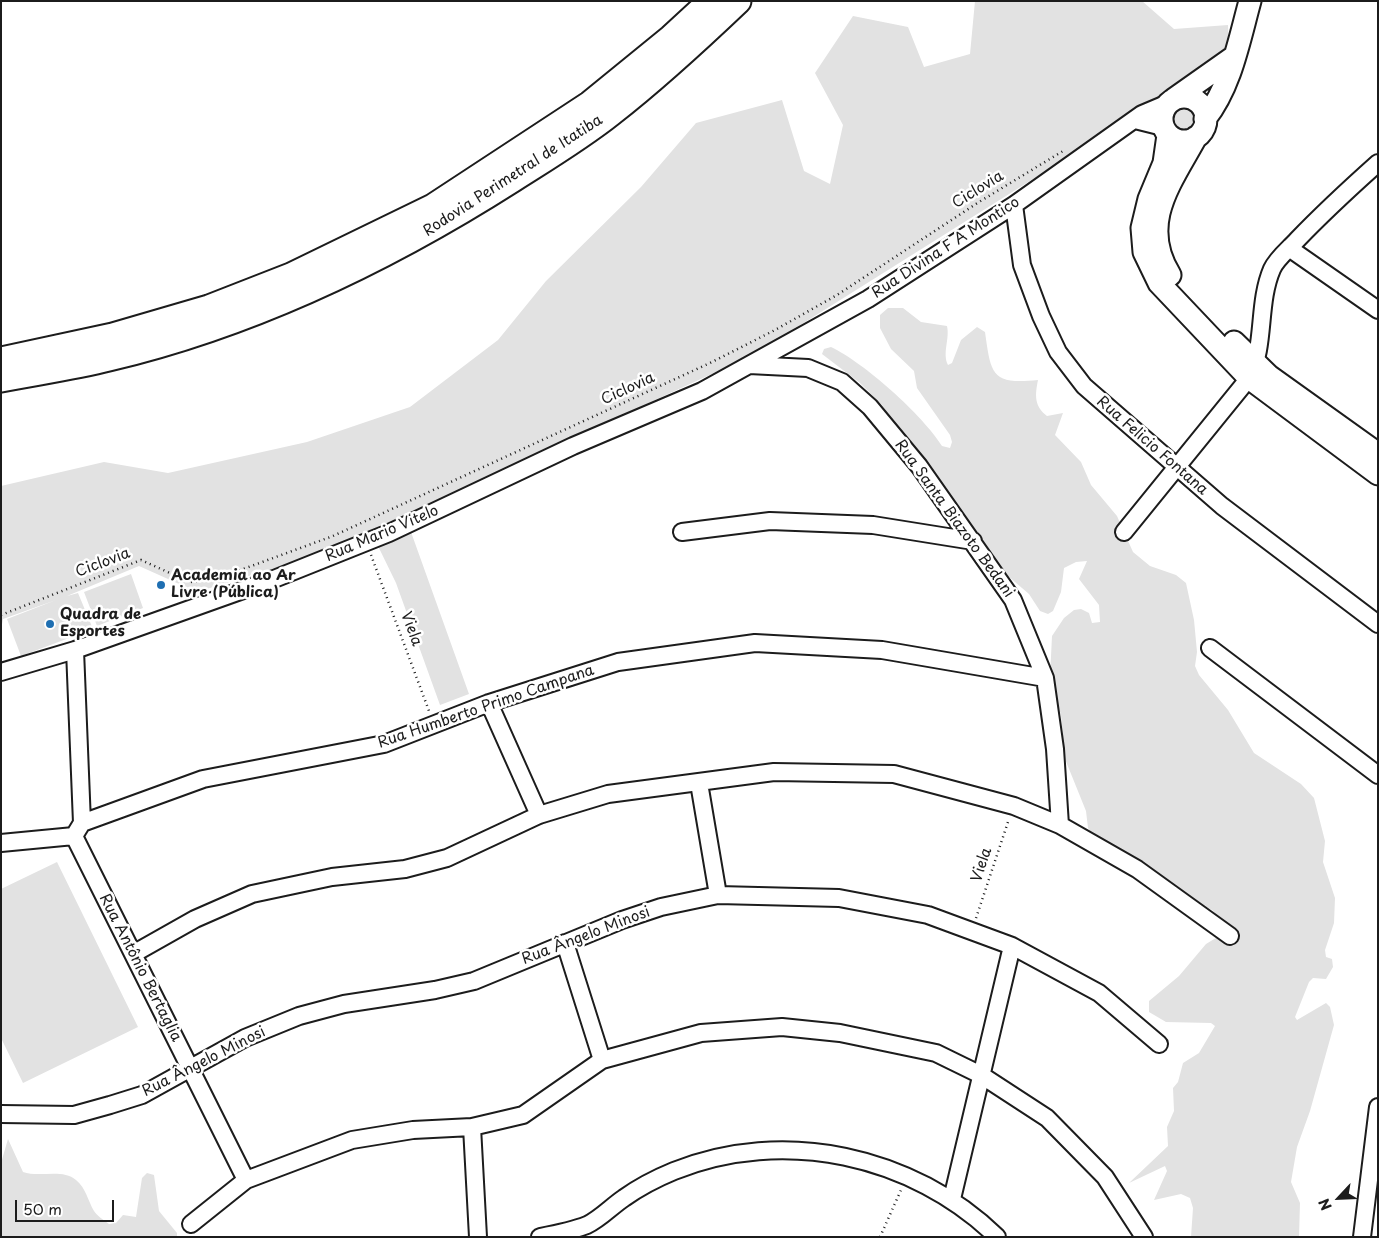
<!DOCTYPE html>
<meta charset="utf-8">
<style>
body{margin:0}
#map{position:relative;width:1379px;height:1238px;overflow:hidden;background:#fff;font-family:"Playpen Sans",sans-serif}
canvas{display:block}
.frame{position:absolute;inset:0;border:2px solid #1c1c1c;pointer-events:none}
.north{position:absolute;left:1314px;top:1173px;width:50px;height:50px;-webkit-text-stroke:4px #fff;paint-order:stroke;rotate:245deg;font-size:14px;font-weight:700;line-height:20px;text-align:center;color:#1c1c1c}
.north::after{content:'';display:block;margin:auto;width:18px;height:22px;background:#1c1c1c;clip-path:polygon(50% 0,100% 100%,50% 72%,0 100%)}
.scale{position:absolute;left:15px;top:1200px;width:99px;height:22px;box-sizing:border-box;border:2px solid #1c1c1c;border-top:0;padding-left:6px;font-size:15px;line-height:18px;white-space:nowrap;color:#1c1c1c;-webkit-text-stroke:4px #fff;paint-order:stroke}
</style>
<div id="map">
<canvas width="1379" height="1238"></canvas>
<div class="frame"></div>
<div class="north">N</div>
<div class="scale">50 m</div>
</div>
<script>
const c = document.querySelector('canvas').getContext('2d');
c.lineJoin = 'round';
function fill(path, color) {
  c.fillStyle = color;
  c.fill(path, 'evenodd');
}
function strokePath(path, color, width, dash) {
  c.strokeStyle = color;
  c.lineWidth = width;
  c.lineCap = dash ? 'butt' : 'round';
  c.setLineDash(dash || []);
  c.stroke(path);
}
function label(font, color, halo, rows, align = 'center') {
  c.font = font + ' "Playpen Sans",sans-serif';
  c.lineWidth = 5;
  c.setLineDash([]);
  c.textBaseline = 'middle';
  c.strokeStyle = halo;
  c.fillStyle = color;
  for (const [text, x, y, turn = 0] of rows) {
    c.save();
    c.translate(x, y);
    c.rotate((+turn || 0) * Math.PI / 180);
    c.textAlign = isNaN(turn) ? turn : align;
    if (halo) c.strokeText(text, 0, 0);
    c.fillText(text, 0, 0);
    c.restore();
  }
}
const green = new Path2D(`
 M 975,1 L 1142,1 L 1174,29 L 1228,25 L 1229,56 L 751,356 L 317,555 L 197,592 L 139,566 L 67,596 L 78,593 L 93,629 L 21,656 L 7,619 L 56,600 L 3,619 L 1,630 L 1,486 L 104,462 L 168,473 L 307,442 L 410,407 L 498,340 L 546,281 L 641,187 L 696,123 L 782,100 L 804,171 L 830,184 L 843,125 L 815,73 L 853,16 L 908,27 L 924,67 L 970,54 Z
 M1169 121a15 15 0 1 1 30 0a15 15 0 1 1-30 0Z
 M 888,308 L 903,308 L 921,322 L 947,326 C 950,339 942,353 948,365 L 952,363 L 961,340 L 977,327 L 985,332 C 991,374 991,385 1038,380 C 1035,395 1034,406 1047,416 L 1063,413 L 1055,435 L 1081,462 L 1091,485 L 1117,516 L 1133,552 L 1150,566 L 1176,575 L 1186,583 L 1194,620 L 1197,652 L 1195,666 L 1199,675 L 1228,710 L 1254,753 L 1301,784 L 1314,798 L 1325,841 L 1323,862 L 1335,898 L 1334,923 L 1325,950 L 1326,957 L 1332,959 L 1333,967 L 1326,979 L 1313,978 L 1309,982 L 1295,1017 L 1297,1020 L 1326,1003 L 1330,1007 L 1334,1025 L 1310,1111 L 1297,1147 L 1291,1182 L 1300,1203 L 1299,1237 L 1191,1237 L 1193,1208 L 1190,1198 L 1181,1194 L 1154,1200 L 1167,1171 L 1165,1166 L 1129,1183 L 1168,1146 L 1167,1127 L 1174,1111 L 1173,1088 L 1178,1082 L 1183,1063 L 1199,1053 L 1215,1026 L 1211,1023 L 1166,1022 L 1149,1012 L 1149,1001 L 1179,976 L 1206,944 L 1224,933 L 1227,926 L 1212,910 L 1104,851 L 1088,828 L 1086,811 L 1065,759 L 1061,715 L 1050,677 L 1052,636 L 1064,618 L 1074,610 L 1081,609 L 1089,613 L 1092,623 L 1100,622 L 1099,605 L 1079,579 L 1087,561 L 1076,562 L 1064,568 L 1061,592 L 1053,611 L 1048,614 L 1040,611 L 1029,594 L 987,558 L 943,504 L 882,405 L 860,383 L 822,354 L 824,349 L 831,347 C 863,362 923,415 942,446 L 950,448 L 952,442 L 950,435 L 917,388 L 914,371 L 891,349 L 880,328 L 880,315 Z
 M 411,532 L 469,694 L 440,705 L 396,583 L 378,546 Z
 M 131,574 L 143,608 L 97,626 L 84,592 Z
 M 57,862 L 138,1027 L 23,1083 L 1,1038 L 1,889 Z
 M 8,1139 L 23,1172 C 40,1178 62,1168 76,1180 C 86,1188 88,1201 94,1211 C 97,1216 104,1220 109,1224 L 116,1223 L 123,1215 L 136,1217 L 142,1178 L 147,1173 L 154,1175 L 159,1211 L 177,1233 L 177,1237 L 1,1237 L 1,1163 Z`);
const path = new Path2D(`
 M 371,555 L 429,711
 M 1,615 L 141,560 L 190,582 L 216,579 L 333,536 L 710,363 L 775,330 L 837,295 L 979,202 L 1063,151
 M 976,918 L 1009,819
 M 880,1237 L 901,1190`);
const minor = new Path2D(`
 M 1135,120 L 1163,127
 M 1014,205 L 1022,265 L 1041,316 L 1058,352 L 1084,386 L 1222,506 L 1378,624
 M 1289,248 L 1378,310
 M 749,365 L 808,368 L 842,382 L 870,407 L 919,466 L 1013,600 L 1045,678 L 1055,749 L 1060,825
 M 682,532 L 770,521 L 873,525 L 973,541
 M 1124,532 L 1249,378 C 1266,345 1257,304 1272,269 C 1277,258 1289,249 1297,240 C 1323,213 1350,188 1378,163
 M 1210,648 L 1378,775
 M 75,650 L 82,823
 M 1,672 L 75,650 L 274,579 L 389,533 L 573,446 L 702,391 L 868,299 L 1014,205 L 1142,114 L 1168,103
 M 489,703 L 539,815
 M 699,783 L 718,895
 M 74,836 L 246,1180
 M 1,843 L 74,836 L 82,823 L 203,779 L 384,744 L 489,703 L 618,662 L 755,643 L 882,650 L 1045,678
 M 565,943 L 602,1060
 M 133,954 L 195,919 L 252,894 L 332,877 L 405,869 L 447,858 L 539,815 L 608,794 L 774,772 L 894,774 L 1014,806 L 1060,825 L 1137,869 L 1230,936
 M 1,1114 L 74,1115 L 110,1105 L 142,1095 L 245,1038 L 299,1016 L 344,1004 L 435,990 L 474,981 L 622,920 L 661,907 L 718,895 L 839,898 L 928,915 L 1012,946 L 1099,993 L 1159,1044
 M 472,1127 L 478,1237
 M 952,1199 L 1012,946
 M 191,1224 L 246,1180 L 352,1140 L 413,1130 L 472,1127 L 523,1115 L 602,1060 L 701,1033 L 782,1027 L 840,1033 L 936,1053 L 981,1075 L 1047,1118 L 1105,1177 L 1144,1237
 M 540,1237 C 556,1234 572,1231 587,1225 C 600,1219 612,1206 624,1198 C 638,1188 657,1178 674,1171 C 783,1127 913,1155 997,1237
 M 1362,1237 L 1378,1107`);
const major = new Path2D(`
 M1162 119a22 22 0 1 1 44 0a22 22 0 1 1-44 0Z
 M 1174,99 L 1235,56
 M 1205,119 C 1231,86 1239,41 1250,1
 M 1168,135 L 1164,163 L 1149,199 L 1142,228 L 1144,252 L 1159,283 L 1249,378 L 1378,474
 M 1170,275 C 1138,223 1171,183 1196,137
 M 1234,342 L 1269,376 L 1378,454`);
const highway = new Path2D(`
 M 1,360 L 113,336 L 209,308 L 291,276 L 433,207 L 590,104 L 671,38 L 711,1
 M 1,379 C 37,372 74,367 109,358 C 253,324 389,258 513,179 C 546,158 581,137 611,113 C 656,78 697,40 738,1`);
const markers = [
 [161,585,5,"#1f6fb2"],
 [50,624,5,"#1f6fb2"]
];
const streetNames = [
 ["Rodovia Perimetral de Itatiba",513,176,-33],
 ["Ciclovia",978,190,-32],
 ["Rua Divina F A Montico",946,248,-33],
 ["Ciclovia",628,389,-25],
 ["Rua Felicio Fontana",1152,446,41],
 ["Rua Santa Biazoto Bedani",954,519,54],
 ["Rua Mario Vitelo",382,534,-23],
 ["Ciclovia",103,563,-21],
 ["Viela",411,629,70],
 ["Rua Humberto Primo Campana",486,707,-19],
 ["Viela",982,865,-71],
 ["Rua Ângelo Minosi",586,936,-21],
 ["Rua Antônio Bertaglia",140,968,63],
 ["Rua Ângelo Minosi",204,1062,-27]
];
const poiNames = [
 ["Academia ao Ar",171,576],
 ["Livre (Pública)",171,593],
 ["Quadra de",60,615],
 ["Esportes",60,632]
];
fill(green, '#e2e2e2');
strokePath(minor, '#1c1c1c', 20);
strokePath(major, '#1c1c1c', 25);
strokePath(highway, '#1c1c1c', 29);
strokePath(path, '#1c1c1c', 2.5, [1, 4]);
strokePath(minor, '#fff', 16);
strokePath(major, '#fff', 21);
strokePath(highway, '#fff', 25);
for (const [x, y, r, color] of markers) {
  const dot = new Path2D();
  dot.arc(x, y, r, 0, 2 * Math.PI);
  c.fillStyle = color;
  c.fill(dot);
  strokePath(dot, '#fff', 2);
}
label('15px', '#1c1c1c', '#fff', streetNames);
label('bold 15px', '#1c1c1c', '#fff', poiNames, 'left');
</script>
